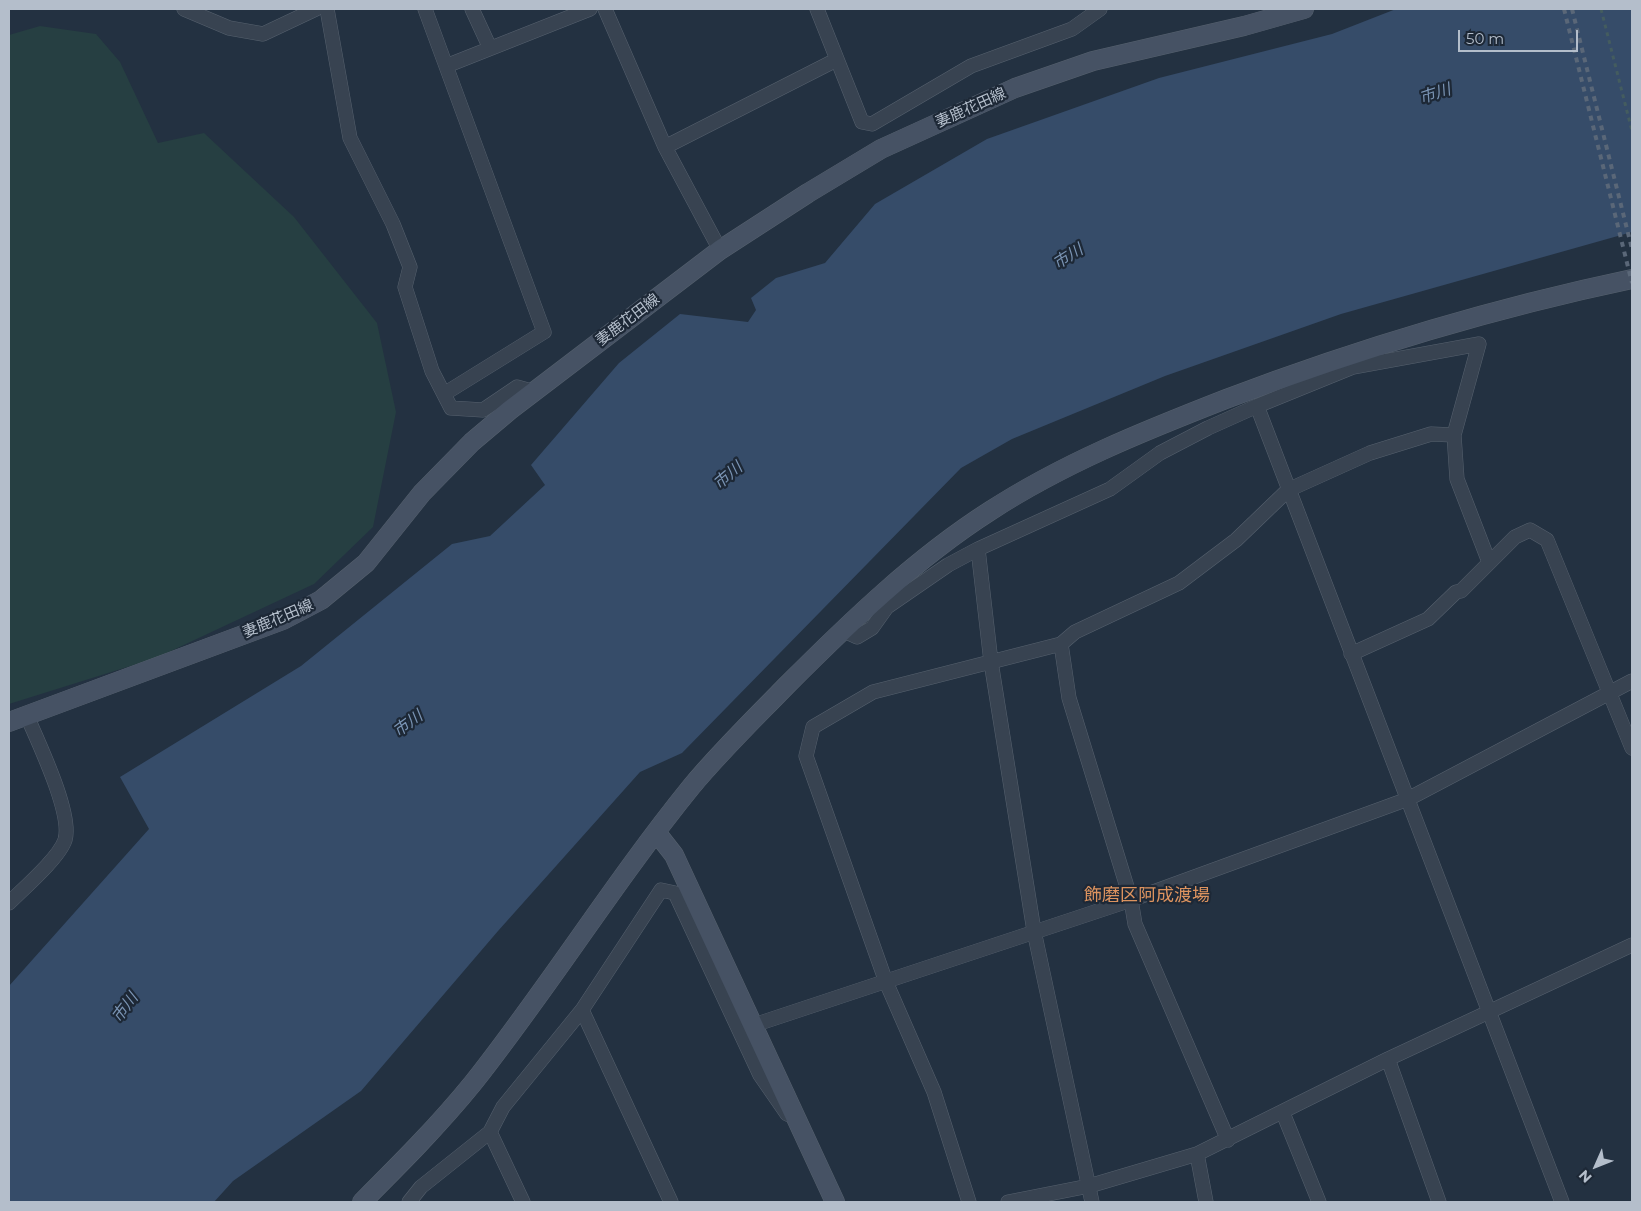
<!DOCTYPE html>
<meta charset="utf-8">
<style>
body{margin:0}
#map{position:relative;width:1641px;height:1211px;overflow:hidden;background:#233141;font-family:Montserrat,sans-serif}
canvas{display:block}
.frame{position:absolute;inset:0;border:10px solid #b4becb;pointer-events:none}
.north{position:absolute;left:1571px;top:1141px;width:50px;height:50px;-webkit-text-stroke:4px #1d2836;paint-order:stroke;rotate:226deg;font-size:14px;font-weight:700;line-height:20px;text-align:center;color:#b4becb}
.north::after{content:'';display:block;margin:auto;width:18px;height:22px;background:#b4becb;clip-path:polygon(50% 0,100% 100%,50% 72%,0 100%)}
.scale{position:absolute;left:1458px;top:30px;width:120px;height:22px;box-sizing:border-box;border:2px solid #b4becb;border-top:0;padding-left:6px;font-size:15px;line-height:18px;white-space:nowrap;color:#b4becb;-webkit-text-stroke:4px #1d2836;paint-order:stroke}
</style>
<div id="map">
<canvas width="1641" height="1211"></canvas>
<div class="frame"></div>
<div class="north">N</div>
<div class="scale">50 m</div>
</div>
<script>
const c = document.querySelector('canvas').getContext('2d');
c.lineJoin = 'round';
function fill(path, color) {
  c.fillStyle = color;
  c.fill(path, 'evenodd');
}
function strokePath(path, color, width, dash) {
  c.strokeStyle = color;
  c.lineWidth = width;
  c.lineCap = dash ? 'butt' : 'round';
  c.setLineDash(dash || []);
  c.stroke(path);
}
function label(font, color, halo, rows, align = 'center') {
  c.font = font + ' Montserrat,"Noto Sans JP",sans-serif';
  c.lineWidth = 4.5;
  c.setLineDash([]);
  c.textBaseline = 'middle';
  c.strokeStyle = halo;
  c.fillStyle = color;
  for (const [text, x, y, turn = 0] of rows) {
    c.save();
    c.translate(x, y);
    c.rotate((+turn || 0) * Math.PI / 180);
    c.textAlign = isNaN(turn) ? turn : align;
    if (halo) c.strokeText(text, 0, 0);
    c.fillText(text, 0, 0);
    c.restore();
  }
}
const green = new Path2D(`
 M 40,26 L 96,34 L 120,62 L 158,143 L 204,133 L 294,217 L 377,323 L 396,412 L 373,527 L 314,584 L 156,658 L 9,704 L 9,35 Z`);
const water = new Path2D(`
 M 1396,9 L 1632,9 L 1632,232 L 1341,314 L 1165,376 L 1012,439 L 961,468 L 682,753 L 640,772 L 498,931 L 361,1091 L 233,1181 L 214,1202 L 9,1202 L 9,986 L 149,829 L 120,777 L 301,666 L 452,544 L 490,536 L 545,485 L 531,465 L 619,363 L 680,314 L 748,322 L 756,310 L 751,298 L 776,278 L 825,263 L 875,204 L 987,139 L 1159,78 L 1332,34 Z`);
const path = new Path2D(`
 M 1601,9 L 1632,131`);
const street = new Path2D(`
 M 184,9 L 229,28 L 263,34 L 316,9
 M 327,9 L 350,138 L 393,224 L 410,267 L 405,287 L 432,371 L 451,408 L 483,410 L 517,387 L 535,392
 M 425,9 L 544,332 L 444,394
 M 472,9 L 490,48
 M 605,9 L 665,147 L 720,250
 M 817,9 L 862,122 L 872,124 L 971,66 L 1072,29 L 1100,9
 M 446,66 L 590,9
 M 665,147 L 836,60
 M 1353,367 L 1479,344 L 1454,435 L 1457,479 L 1489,562
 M 1257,406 L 1562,1202
 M 978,549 L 991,662 L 1034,931 L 1092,1202
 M 842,630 L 857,637 L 872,628 L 887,607 L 948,565 L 978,549 L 1110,489 L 1160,453 L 1208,428 L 1257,406 L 1353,367 L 1356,352
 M 1061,644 L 1069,698 L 1131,900 L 1135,924 L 1228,1140
 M 1351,654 L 1428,619 L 1456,592 L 1461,591 L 1515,537 L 1530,530 L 1547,540 L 1632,748
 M 9,903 C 23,889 59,858 65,840 C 73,814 38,742 27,716
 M 582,1010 L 671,1202
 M 754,1025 L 1131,900 L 1408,799 L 1632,681
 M 1388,1059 L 1439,1202
 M 1283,1113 L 1319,1202
 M 490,1132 L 523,1202
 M 1197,1154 L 1206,1202
 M 409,1202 L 421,1187 L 490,1132 L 503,1107 L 582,1010 L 661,890 L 675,893 L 760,1075 L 787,1114
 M 969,1202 L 934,1092 L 886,982 L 806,756 L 813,727 L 873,692 L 1061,644 L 1075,632 L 1179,583 L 1236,540 L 1288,490 L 1370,453 L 1431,434 L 1454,435
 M 1008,1202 L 1089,1186 L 1197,1154 L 1388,1059 L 1632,945`);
const secondary = new Path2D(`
 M 9,722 L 283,620 L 321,600 L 366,563 L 422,493 L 472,442 L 510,410 L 720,250 L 808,193 L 881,149 L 1015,88 L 1093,61 L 1244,26 L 1304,9
 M 656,832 L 674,855 L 835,1202
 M 362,1202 C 400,1164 439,1125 473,1083 C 549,987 614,882 691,787 C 720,752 754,719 786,686 C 849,623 915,559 990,511 C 1064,463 1144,431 1226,399 C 1358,349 1494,308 1632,279`);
const rail = new Path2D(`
 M 1564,9 L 1632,283
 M 1572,9 L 1632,249`);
const streetNames = [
 ["妻鹿花田線",971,108,-24],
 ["妻鹿花田線",628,320,-37],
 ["妻鹿花田線",278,619,-23]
];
const waterNames = [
 ["市川",1435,94,-18],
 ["市川",1068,257,-32],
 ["市川",728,476,-40],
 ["市川",408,724,-36],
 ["市川",125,1008,-53]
];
const quarterNames = [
 ["飾磨区阿成渡場",1147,896]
];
fill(green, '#263f42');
fill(water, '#364c69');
strokePath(street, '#56616e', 15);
strokePath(secondary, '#56616e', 20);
strokePath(path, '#445c5f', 3, [4, 4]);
strokePath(street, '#384351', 14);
strokePath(secondary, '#465264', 19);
strokePath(rail, '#5a6778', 4, [5, 5]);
label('15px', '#b4becb', '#1d2836', streetNames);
label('italic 16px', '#7a94b4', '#1d2836', waterNames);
label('18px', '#dc935f', '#1d2836', quarterNames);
</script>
